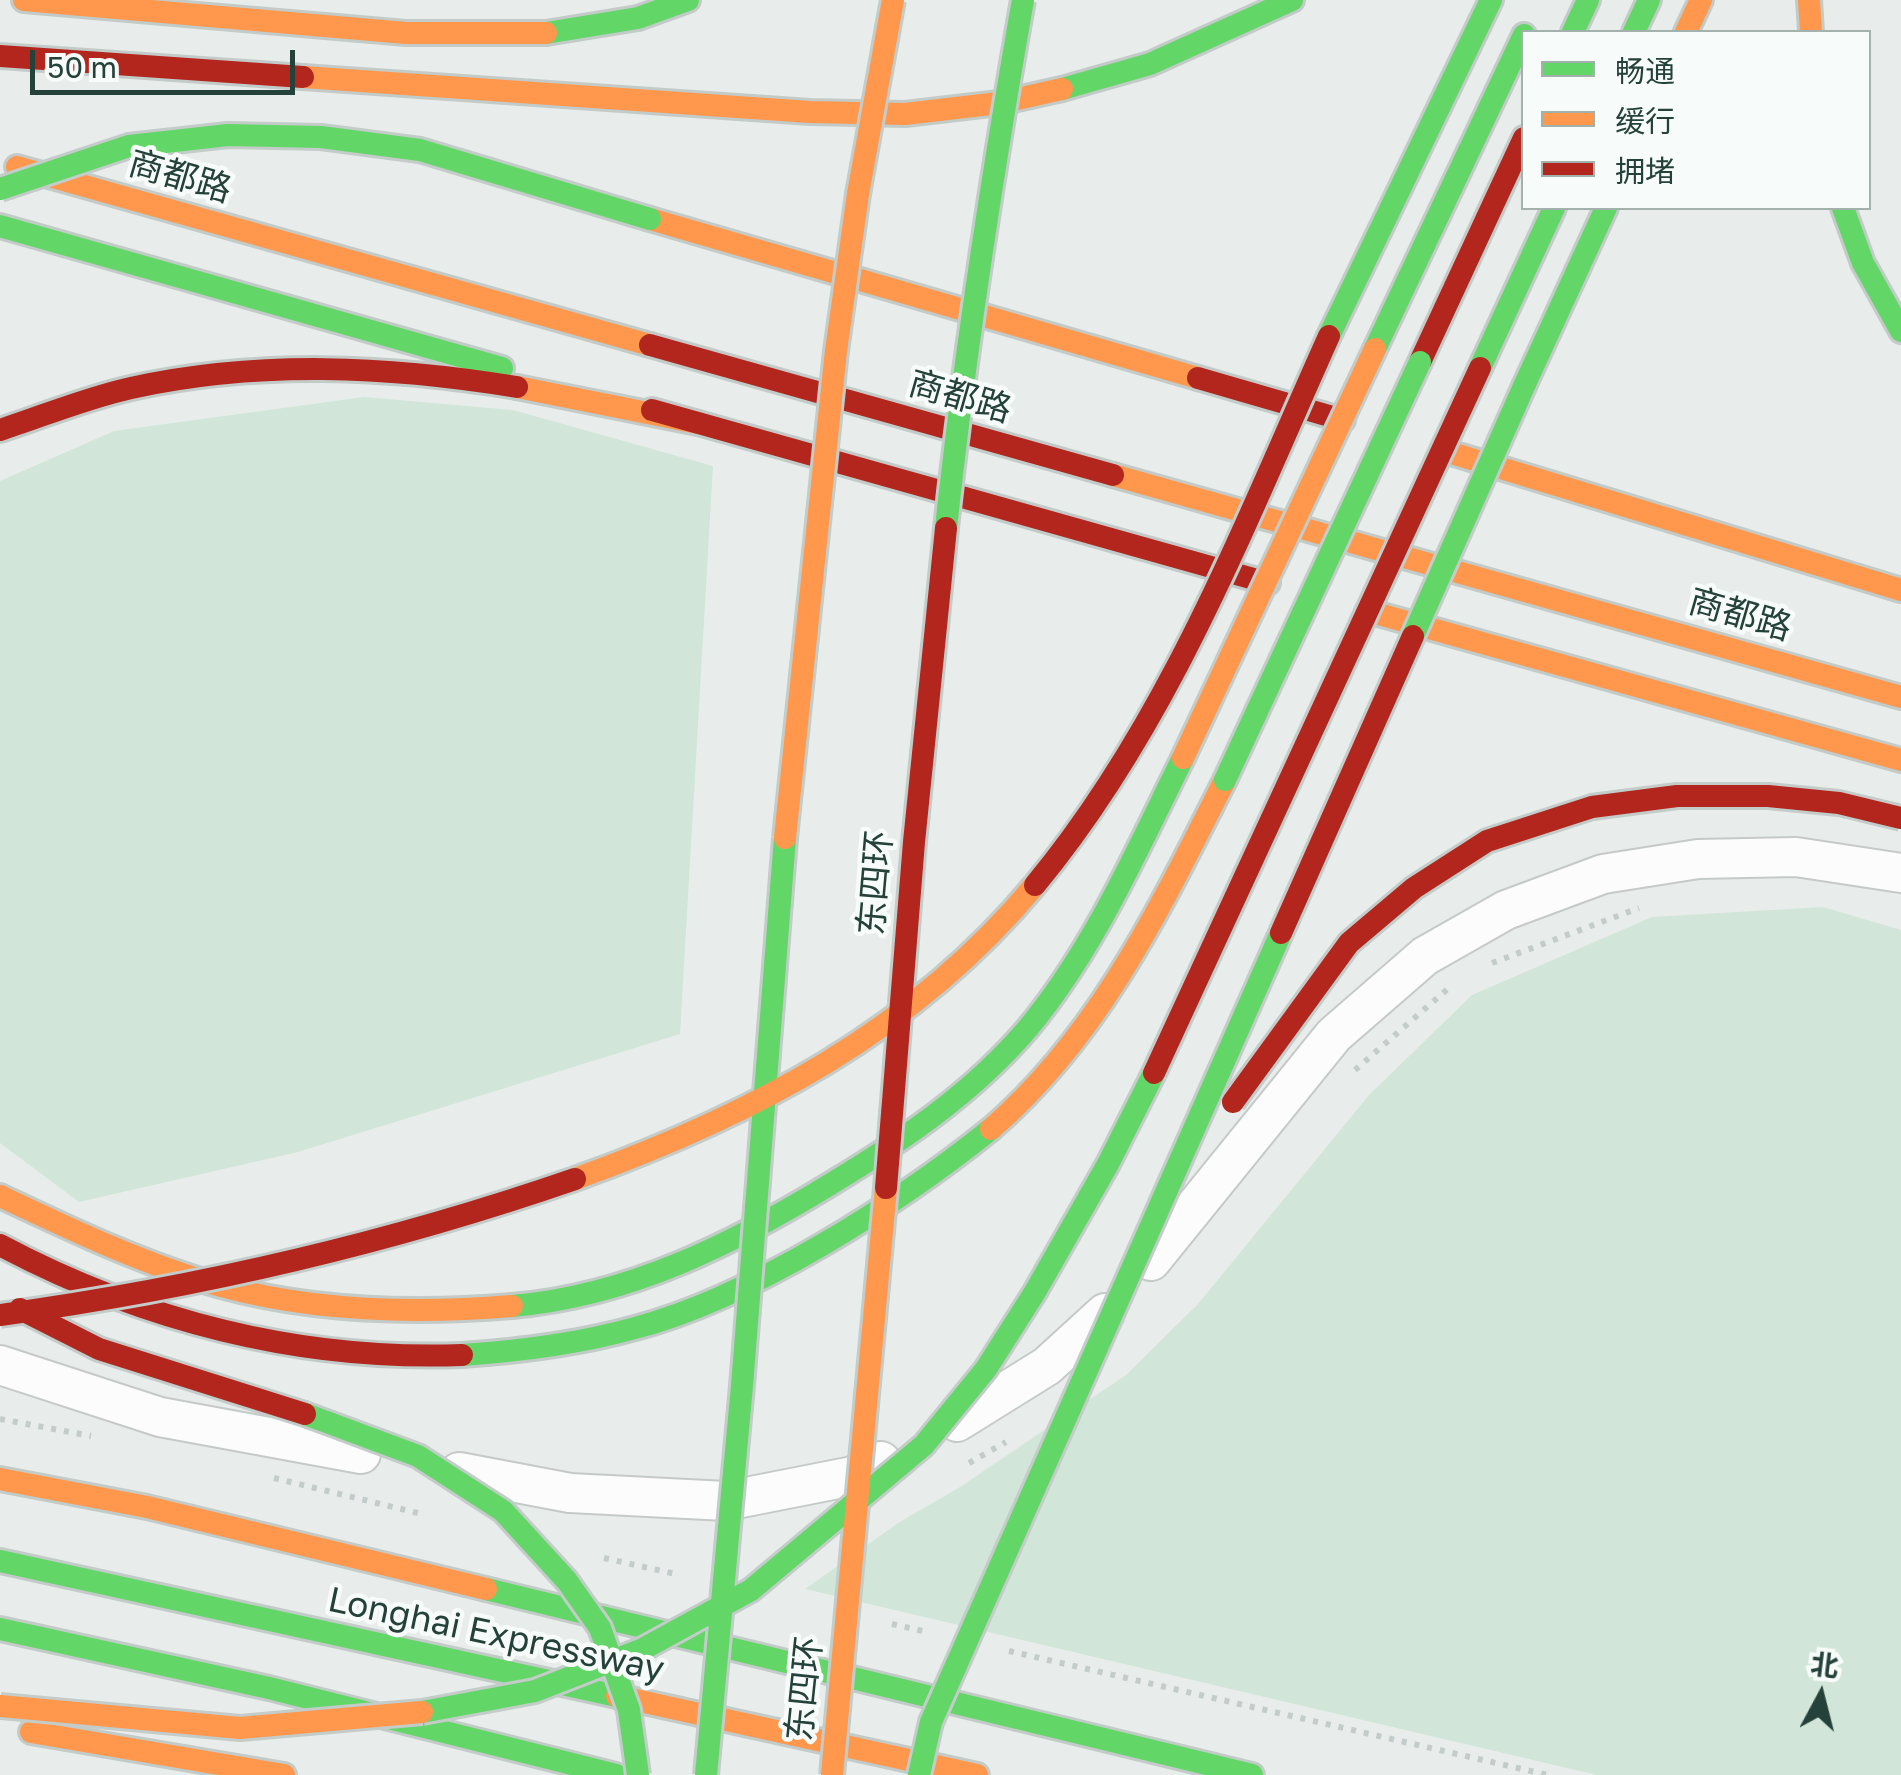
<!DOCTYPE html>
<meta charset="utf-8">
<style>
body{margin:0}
#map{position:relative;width:1901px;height:1775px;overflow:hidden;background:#e8edeb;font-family:"Golos Text","Noto Sans SC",sans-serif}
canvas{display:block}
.legend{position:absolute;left:1521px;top:30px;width:350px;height:180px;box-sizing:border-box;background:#f7fbf9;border:2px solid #a3b1ad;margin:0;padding:12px 18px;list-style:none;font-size:30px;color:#24423a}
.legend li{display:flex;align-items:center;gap:20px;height:50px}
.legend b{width:50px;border:2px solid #a3b1ad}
.north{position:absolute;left:1771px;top:1645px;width:100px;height:100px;-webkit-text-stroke:8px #f7fbf9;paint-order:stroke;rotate:7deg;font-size:28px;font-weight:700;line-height:40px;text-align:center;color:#24423a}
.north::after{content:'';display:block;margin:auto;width:35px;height:45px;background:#24423a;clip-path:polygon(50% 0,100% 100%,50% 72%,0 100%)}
.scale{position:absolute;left:30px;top:50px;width:265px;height:45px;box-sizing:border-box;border:5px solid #24423a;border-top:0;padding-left:12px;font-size:30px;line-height:35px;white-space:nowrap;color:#24423a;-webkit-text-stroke:8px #f7fbf9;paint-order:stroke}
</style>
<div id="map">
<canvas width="1901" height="1775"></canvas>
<ul class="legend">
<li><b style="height:12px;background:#63d668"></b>畅通</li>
<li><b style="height:12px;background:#ff974d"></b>缓行</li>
<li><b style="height:12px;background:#b3261e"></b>拥堵</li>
</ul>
<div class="north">北</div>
<div class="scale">50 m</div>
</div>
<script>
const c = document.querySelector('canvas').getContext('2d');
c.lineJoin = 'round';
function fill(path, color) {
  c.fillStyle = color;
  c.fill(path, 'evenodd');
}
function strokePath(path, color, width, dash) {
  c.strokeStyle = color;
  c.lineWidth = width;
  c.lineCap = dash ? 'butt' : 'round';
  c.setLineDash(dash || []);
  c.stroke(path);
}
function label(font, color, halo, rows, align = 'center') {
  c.font = font + ' "Golos Text","Noto Sans SC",sans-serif';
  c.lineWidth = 9;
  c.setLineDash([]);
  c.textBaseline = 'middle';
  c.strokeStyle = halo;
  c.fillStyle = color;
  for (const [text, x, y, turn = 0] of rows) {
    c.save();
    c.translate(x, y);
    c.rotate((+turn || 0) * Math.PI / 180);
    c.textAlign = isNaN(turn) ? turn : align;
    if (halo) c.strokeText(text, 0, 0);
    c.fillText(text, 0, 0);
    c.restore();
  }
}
const green = new Path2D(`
 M 364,397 L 513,410 L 713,466 L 680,1034 L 298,1152 L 79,1202 L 0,1143 L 0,481 L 114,431 Z
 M 1823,907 L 1901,930 L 1901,1775 L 1597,1775 L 805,1589 L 898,1523 L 960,1487 L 1126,1375 L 1198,1304 L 1369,1095 L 1472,995 L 1652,917 Z`);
const path = new Path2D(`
 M 1492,963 L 1639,908
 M 1355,1070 L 1451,986
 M 0,1419 L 91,1436
 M 969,1463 L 1006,1442
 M 274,1478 L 422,1514
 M 604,1558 L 680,1575
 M 892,1624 L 923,1631
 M 1009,1651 L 1548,1775`);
const street = new Path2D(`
 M 1151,1261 L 1334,1035 L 1425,956 L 1506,910 L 1603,874 L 1698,859 L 1796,857 L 1901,873
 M 0,1365 L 160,1417 L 361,1454
 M 957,1422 L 1047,1366 L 1105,1313
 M 459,1472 L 570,1493 L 726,1501 L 853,1476 L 881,1461`);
const fast = new Path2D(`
 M 1573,32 L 1588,0
 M 1634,32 L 1649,0
 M 546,33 L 638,18 L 688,0
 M 1062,89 L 1150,64 L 1292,0
 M 1843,208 L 1863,263 L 1901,331
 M 0,226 L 502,368
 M 1329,336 L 1491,0
 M 1375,349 L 1524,35
 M 1480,368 L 1554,208
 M 1525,384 L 1606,208
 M 512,1306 C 630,1296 735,1243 834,1182 C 905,1139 975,1091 1029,1027 C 1095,947 1137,850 1183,758
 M 462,1355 C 521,1351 578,1344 635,1328 C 750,1298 898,1204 991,1129
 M 0,1561 L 617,1696
 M 486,1589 L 1252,1775
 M 0,1629 L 269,1688 L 616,1775`);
const slow = new Path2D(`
 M 24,0 L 406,33 L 546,33
 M 1809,0 L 1811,32
 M 1686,32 L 1701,0
 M 303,77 L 810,112 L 905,114 L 999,103 L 1062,89
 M 17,167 L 650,345
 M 650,219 L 1198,378
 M 517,387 L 698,423
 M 1445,451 L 1901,590
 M 1113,475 L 1901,697
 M 1375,613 L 1901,760
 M 991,1129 C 1100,1035 1161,906 1225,780
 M 0,1196 C 72,1230 145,1265 221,1286 C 316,1312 415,1314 512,1306
 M 0,1479 L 147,1507 L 486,1589
 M 617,1696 L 977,1775
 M 31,1732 L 284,1775`);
const jam = new Path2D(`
 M 0,56 L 303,77
 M 650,345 L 1113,475
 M 1420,362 L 1524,138
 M 1198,378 L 1343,420
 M 652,410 L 1268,583
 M 0,430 C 43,416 86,398 131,388 C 259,360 388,366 517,387
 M 0,1245 C 143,1321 300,1361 462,1355`);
const fastBridge = new Path2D(`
 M 0,189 L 129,146 L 228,135 L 321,137 L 420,150 L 650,219
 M 946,528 C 965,351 992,176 1023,0
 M 1413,636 L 1525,384
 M 1225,780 L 1420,362
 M 305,1414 L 418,1456 L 503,1511 L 567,1581 L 600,1628 L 629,1710 L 638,1775
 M 422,1712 L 535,1691 L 643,1649 L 751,1590 L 924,1445 L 986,1369 L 1035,1292 L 1108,1164 L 1154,1073
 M 706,1775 L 742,1386 L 785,838
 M 919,1775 L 931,1722 L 1281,933`);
const slowBridge = new Path2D(`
 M 1183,758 L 1375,349
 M 785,838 L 836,351 L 858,194 L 893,0
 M 575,1179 C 752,1115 913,1032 1035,885
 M 0,1706 L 240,1728 L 422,1712
 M 832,1775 L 886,1188`);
const jamBridge = new Path2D(`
 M 1035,885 C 1169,723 1244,525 1329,336
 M 1281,933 L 1413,636
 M 1154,1073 L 1480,368
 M 1233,1102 L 1349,943 L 1414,888 L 1487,841 L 1592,807 L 1677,796 L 1768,796 L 1839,803 L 1901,818
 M 886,1188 L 914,842 L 946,528
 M 20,1309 L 99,1349 L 305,1414
 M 0,1315 C 196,1288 387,1244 575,1179`);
const streetNames = [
 ["商都路",180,177,16],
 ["商都路",960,397,16],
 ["商都路",1740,615,16],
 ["东四环",876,883,-85],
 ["Longhai Expressway",496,1635,12],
 ["东四环",805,1689,-84]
];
fill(green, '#d1e6d8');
strokePath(street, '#c5cac8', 42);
strokePath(fast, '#c3cbc8', 28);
strokePath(slow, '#c3cbc8', 28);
strokePath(jam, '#c3cbc8', 28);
strokePath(path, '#c3ccca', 6, [5, 8]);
strokePath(street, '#fcfcfc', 38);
strokePath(fast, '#63d668', 22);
strokePath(slow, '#ff974d', 22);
strokePath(jam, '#b3261e', 22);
strokePath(fastBridge, '#c3ccc9', 28, []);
strokePath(slowBridge, '#c3ccc9', 28, []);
strokePath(jamBridge, '#c3ccc9', 28, []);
strokePath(fastBridge, '#63d668', 22);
strokePath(slowBridge, '#ff974d', 22);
strokePath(jamBridge, '#b3261e', 22);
label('35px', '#24423a', '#f7fbf9', streetNames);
</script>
